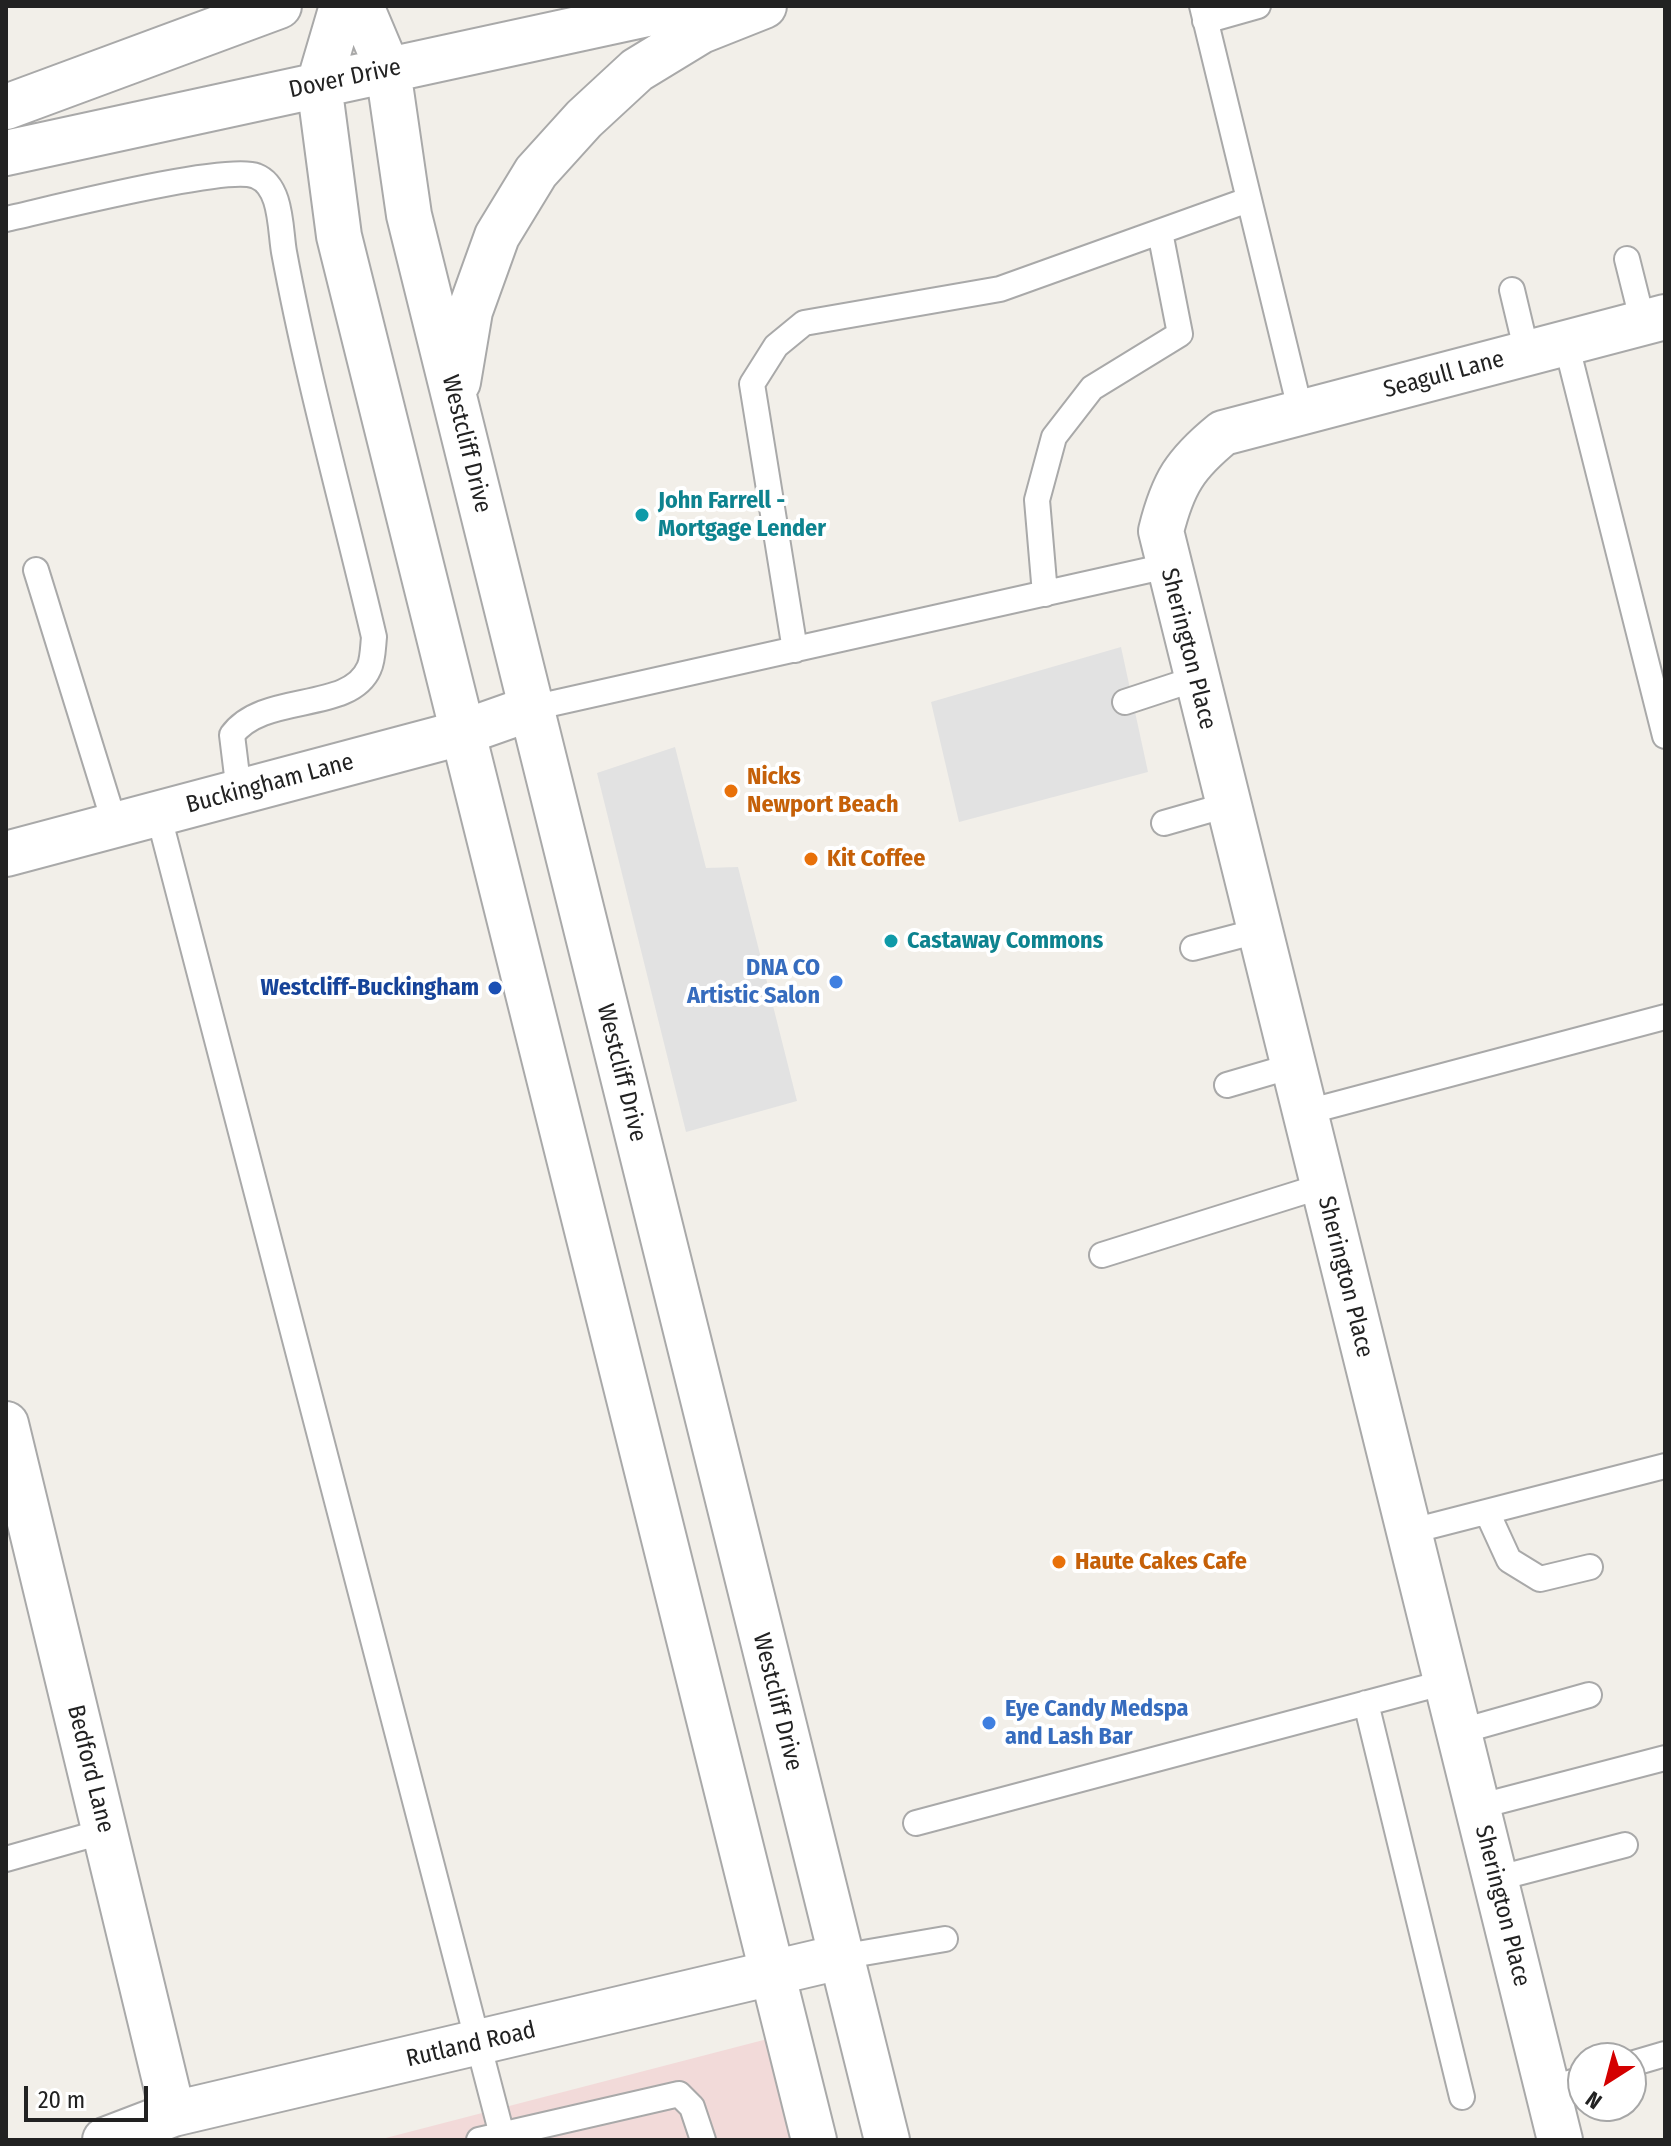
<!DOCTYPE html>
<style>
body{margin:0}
#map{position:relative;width:1671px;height:2146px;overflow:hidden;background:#f2efe9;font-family:"Fira Sans Condensed",sans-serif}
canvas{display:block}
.frame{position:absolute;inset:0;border:8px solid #222;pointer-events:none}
.north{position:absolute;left:1567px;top:2042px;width:80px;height:80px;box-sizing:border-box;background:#fff;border:2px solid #a7a7a7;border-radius:50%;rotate:216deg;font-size:22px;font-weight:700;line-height:32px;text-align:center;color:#222}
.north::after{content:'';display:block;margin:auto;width:28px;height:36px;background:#d40000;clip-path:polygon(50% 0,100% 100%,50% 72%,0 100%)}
.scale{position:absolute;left:24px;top:2086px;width:124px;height:36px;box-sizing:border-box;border:4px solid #222;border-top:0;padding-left:10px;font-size:24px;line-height:28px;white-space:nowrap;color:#222;-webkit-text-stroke:6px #fff;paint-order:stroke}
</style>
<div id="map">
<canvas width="1671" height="2146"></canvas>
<div class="frame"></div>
<div class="north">N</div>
<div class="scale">20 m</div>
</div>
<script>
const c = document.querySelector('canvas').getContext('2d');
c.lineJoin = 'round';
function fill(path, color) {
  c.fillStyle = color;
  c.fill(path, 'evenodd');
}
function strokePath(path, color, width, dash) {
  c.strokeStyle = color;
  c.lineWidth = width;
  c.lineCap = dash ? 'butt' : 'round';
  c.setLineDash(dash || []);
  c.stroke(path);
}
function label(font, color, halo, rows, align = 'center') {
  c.font = font + ' "Fira Sans Condensed",sans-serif';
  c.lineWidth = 8;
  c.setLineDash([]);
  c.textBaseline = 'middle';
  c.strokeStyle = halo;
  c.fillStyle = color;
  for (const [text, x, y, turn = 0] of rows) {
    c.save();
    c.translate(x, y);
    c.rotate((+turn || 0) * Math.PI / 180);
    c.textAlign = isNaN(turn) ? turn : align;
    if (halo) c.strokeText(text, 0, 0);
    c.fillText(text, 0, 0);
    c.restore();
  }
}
const commercial = new Path2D(`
 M 779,2036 L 801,2140 L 378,2140 Z`);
const parking = new Path2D(`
 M 1121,647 L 1148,772 L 959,822 L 931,702 Z
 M 675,747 L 706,868 L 738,867 L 797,1101 L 686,1132 L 597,773 Z`);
const service = new Path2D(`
 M 1202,6 L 1301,413
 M 1205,21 L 1258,6
 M 6,219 C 47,210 227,164 256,176 C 282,186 280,229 284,252 C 308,381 344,509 374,637 C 373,646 373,660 369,668 C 350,713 263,692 232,735 L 239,792
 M 1627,259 L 1643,323
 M 1512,290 L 1527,353
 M 1566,343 L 1665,736
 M 36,570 L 115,825
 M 1045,594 L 1037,500 L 1054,437 L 1092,388 L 1180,334 L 1160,232
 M 795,650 L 752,384 L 776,346 L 804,323 L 1000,289 L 1248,200
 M 1125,702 L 1195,679
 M 532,708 L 1167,566
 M 158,813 L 502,2135
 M 1164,823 L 1227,805
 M 1193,948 L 1258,931
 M 1227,1085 L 1292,1066
 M 1303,1113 L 1665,1017
 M 1102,1255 L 1322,1186
 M 1487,1512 L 1509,1560 L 1540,1579 L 1590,1567
 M 1408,1532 L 1665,1466
 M 1366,1703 L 1462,2097
 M 1458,1732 L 1589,1695
 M 1477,1807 L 1665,1758
 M 916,1823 L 1446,1682
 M 6,1859 L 105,1831
 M 1495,1879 L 1625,1845
 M 840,1957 L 945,1939
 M 1631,2064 L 1665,2054
 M 1548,2089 L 1583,2079
 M 479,2140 L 679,2094 L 692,2107 L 703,2140`);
const minor = new Path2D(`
 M 6,854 L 461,733 L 532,708
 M 6,1424 L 173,2114
 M 105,2140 L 173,2114 L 840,1957
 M 1560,2140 L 1161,531 C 1173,483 1185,464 1223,433 L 1665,317`);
const tertiary = new Path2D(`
 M 342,6 L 319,84 L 339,236 L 814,2140
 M 361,6 L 388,70 L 409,215 L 887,2140
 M 6,107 L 279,6
 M 6,153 L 684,6
 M 458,382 L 470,311 L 497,236 L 536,172 L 584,119 L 637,70 L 701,31 L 764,6`);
const markers = [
 [642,515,8,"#0f9aa8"],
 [731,791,8,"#e8710a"],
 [811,859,8,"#e8710a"],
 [891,941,8,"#0f9aa8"],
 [836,982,8,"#3f7fe0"],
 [495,988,8,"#1a4fb4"],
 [1059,1562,8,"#e8710a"],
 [989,1723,8,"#3f7fe0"]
];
const streetNames = [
 ["Dover Drive",345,79,-12],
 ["Seagull Lane",1444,375,-15],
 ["Westcliff Drive",466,444,76],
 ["Sherington Place",1188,649,76],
 ["Buckingham Lane",270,784,-15],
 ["Westcliff Drive",621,1073,76],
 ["Sherington Place",1345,1277,76],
 ["Westcliff Drive",777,1702,76],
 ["Bedford Lane",90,1769,76],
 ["Sherington Place",1502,1906,76],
 ["Rutland Road",471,2045,-13]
];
const cultureNames = [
 ["John Farrell -",658,501],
 ["Mortgage Lender",658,529],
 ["Castaway Commons",907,941]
];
const foodNames = [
 ["Nicks",747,777],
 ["Newport Beach",747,805],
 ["Kit Coffee",827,859],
 ["Haute Cakes Cafe",1075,1562]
];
const shopNames = [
 ["DNA CO",820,968],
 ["Artistic Salon",820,996],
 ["Eye Candy Medspa",1005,1709,"left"],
 ["and Lash Bar",1005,1737,"left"]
];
const transitNames = [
 ["Westcliff-Buckingham",479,988]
];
fill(commercial, '#f2dad9');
fill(parking, '#e2e2e2');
strokePath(service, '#a9a9a9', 28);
strokePath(minor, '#a9a9a9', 48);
strokePath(tertiary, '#a9a9a9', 48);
strokePath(service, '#fff', 24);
strokePath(minor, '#fff', 44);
strokePath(tertiary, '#fff', 44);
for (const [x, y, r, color] of markers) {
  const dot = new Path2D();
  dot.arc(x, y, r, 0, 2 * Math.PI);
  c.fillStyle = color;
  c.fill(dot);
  strokePath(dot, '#fff', 3);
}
label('24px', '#222', '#fff', streetNames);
label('bold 24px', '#0d838f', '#fff', cultureNames, 'left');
label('bold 24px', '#c56008', '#fff', foodNames, 'left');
label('bold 24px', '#366cbe', '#fff', shopNames, 'right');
label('bold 24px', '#164399', '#fff', transitNames, 'right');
</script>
